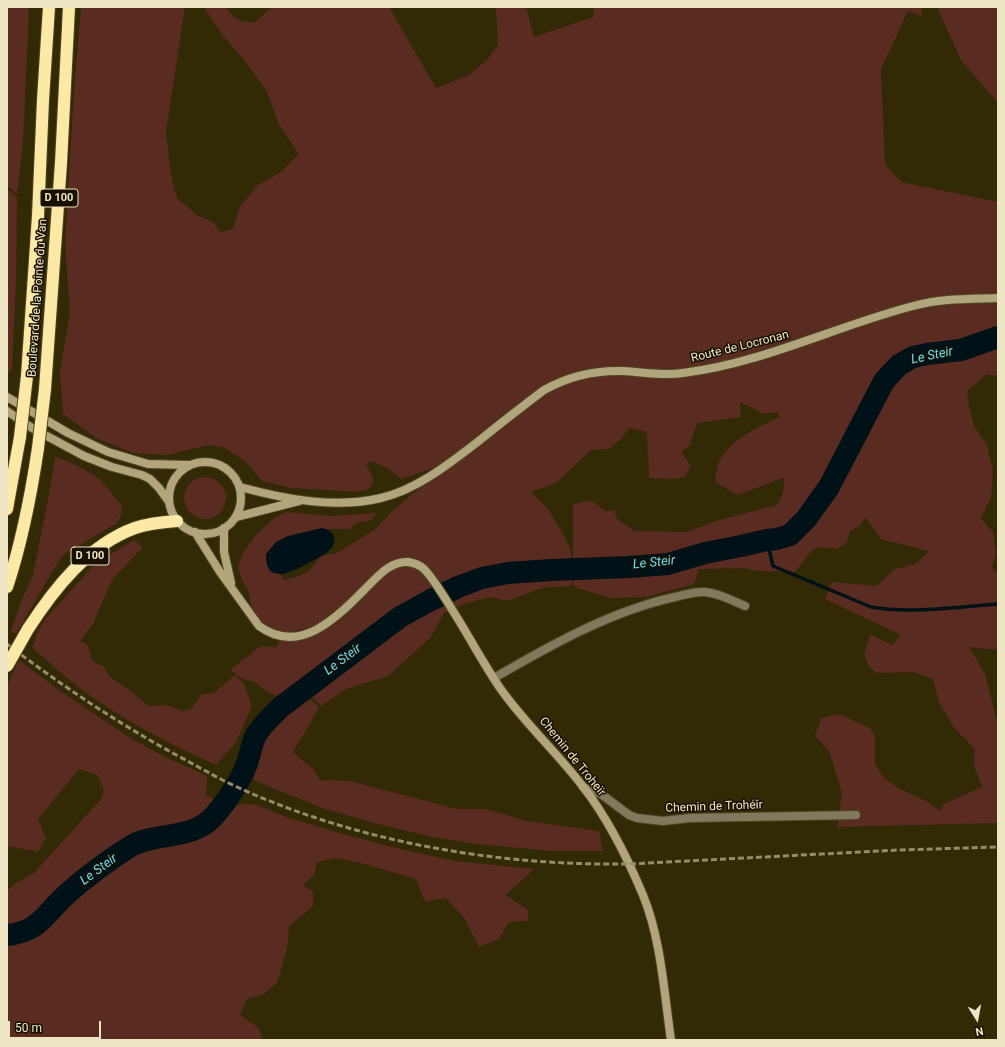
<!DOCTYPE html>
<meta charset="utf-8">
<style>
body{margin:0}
#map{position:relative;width:1005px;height:1047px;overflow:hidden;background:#322905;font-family:Roboto,sans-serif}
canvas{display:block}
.frame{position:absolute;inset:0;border:8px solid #eee5c5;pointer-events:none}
.north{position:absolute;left:957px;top:999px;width:40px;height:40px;-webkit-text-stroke:3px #181100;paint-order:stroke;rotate:169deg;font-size:11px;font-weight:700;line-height:16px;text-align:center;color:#eee5c5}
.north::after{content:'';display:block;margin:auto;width:14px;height:18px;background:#eee5c5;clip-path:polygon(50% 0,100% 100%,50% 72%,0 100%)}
.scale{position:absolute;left:8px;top:1021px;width:93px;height:18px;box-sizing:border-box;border:2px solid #eee5c5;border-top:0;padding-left:5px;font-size:12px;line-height:14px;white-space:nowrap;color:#eee5c5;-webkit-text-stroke:3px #181100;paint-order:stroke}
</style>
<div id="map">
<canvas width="1005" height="1047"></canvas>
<div class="frame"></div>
<div class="north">N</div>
<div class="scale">50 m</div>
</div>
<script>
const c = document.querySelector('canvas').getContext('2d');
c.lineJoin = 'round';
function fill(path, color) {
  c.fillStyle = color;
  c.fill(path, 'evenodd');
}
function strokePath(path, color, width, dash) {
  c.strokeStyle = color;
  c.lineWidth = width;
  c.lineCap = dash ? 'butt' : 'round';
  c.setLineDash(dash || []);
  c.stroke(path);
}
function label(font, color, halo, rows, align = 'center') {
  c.font = font + ' Roboto,sans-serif';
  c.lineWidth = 3;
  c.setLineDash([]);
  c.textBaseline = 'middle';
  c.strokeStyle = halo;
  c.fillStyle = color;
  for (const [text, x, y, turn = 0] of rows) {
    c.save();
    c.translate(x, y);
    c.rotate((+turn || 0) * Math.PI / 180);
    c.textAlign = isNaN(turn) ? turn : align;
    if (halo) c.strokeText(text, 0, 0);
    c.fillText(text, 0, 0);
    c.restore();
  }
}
const green = new Path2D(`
 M 7,7 L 29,7 L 23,144 L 17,194 L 7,186 Z
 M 81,7 L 185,7 L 166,132 L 170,167 L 174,189 L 177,198 L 197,215 L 214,223 L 221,232 L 233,229 L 239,208 L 258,185 L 281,172 L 299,154 L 279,125 L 266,90 L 244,60 L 221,33 L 204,7 L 226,7 C 234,20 241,22 255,22 L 272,7 L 389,7 L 436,88 L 469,75 L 487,60 L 498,45 L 496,7 L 526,7 L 534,37 L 593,17 L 594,7 L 922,7 L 921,16 L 908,11 L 881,69 L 885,164 L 901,182 L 998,202 L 998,376 L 987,374 L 967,391 L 969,406 L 974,426 L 987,445 L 993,471 L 991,498 L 981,518 L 993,532 L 996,553 L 992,568 L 998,573 L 998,650 L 969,647 L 985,674 L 998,725 L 998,823 L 837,827 L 842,793 L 829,751 L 815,736 L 821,718 L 839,714 L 870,728 L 875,736 L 875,764 L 883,777 L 898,788 L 926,801 L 940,811 L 944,804 L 982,787 L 974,765 L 975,749 L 954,728 L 939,702 L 933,679 L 913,672 L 876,673 L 869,666 L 864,654 L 870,634 L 892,645 L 901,635 L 825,599 L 832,582 L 877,586 L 893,570 L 917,563 L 929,551 L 881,539 L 865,517 L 860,526 L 850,531 L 847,542 L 838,549 L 819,547 L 812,550 L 795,572 L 757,571 L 744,568 L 699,569 L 694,584 L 646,597 L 610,598 L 577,588 L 573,585 L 573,504 L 591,500 L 605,511 L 614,510 L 617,519 L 634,531 L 687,532 L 719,520 L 777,505 L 783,493 L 785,477 L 738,495 L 715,482 C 716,475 717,464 721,458 C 734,438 759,426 780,417 L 777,412 L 763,414 L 751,407 L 740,402 L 741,417 L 697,423 L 690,445 L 681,452 L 691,466 L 685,477 L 674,479 L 649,478 C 649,463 647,448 647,432 L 629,428 L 622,438 L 609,449 L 591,450 L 556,483 L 531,492 L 548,509 L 563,534 L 571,551 L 572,585 L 562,587 L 550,587 L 542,588 L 507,601 L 491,597 L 466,603 L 444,613 L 430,638 L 388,676 L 346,689 L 321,706 L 309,694 L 295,685 L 276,696 L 263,689 L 255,682 L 245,680 L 230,670 L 261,646 L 277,647 L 279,641 L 304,637 L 315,626 L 296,631 L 279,633 L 265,627 L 260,622 L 252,609 L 248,590 L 242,580 L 238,567 L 243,553 L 256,535 L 274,518 L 286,512 L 331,516 L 376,513 L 372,520 L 357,523 L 350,529 L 315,529 L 271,571 L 281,575 L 284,580 L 297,577 L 309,571 L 321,556 L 337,553 L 377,528 L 391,512 L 422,486 L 428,483 L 439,472 L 439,466 L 401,479 C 392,470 382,465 370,461 L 366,466 L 371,473 L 373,478 L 373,484 L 367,490 L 357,492 L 292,488 L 262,481 L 246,462 L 225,448 L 208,445 L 167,455 L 133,453 L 96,438 L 63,414 L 60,371 L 70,314 L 65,240 L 74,92 Z
 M 937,7 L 998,7 L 998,103 L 961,60 Z
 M 7,189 L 17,197 L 16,282 L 12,369 L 9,372 L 7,372 Z
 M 55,457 C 65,459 91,472 99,479 C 107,486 113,496 120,503 C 124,511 121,516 117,523 L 63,555 L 55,567 L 16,634 L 11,631 L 21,602 L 33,575 L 50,489 Z
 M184 498a21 21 0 1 1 42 0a21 21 0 1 1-42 0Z
 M 134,540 L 143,547 L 112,580 L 93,624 L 80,641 L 88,645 L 92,660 L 104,667 L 109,676 L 128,689 L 149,706 L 167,705 L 182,711 L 191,709 L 202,694 L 213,694 L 235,675 L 244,684 L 252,706 L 236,742 L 216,765 C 169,744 123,720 81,689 C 64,677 49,661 32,648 L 38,631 L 47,617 L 95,564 Z
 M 19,660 L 56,688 L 132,739 L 165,757 L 207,776 L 206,795 L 226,805 L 255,804 L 286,817 L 343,834 L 400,849 L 455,861 L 534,869 L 506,895 L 528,910 L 528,921 L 509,922 L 499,939 L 479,947 L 464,918 L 446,898 L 425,902 L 416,879 L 361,863 L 335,858 L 317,862 L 314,875 L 303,885 L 313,892 L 313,906 L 289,926 L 287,949 L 277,983 L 262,995 L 247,999 L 240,1015 L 259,1028 L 262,1040 L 7,1040 L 7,890 L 16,883 L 34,873 L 101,799 L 104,789 L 97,775 L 79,769 L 38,819 L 46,838 L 38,852 L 7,846 L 7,686 Z
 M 305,693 L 319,708 L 293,752 L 313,769 L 320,780 L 350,781 L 457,809 L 486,809 L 527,821 L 599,831 L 603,851 L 553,851 L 476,844 L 432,837 L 374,823 L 325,809 L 265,785 L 244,775 L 265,739 Z`);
const water = new Path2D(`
 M 322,528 C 329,529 336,534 334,542 C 332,553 316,559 308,563 C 291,573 265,585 266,554 L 276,542 L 288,536 Z`);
const stream = new Path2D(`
 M 767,540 L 773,566 L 871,607 C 909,614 959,607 998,604`);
const river = new Path2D(`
 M 7,935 C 40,932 45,913 68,893 C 87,876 109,860 131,846 C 156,832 189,840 211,819 C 224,806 239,783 246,766 C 250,756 251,746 255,737 C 261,725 272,716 281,707 L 400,617 L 427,602 L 458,587 L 482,578 L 508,573 L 551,570 L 629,567 L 668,564 L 705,553 L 741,546 L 767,540 L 777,539 L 790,535 L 806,519 L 829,487 L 884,381 L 899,365 L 913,357 L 927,354 L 961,350 L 998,337`);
const street = new Path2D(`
 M 494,678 C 551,645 611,611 675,597 C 685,595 695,591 705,592 C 719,593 733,601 745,606
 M 583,787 L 601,794 L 629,815 L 637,818 L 663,821 L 690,818 L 856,815`);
const secondary = new Path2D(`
 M 7,397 L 68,433 L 108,452 L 148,464 L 189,465
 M 7,411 L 32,428 L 84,456 L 112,467 L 142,475 L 150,479 L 159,488 L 169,502
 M169 498a36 36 0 1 1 72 0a36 36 0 1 1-72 0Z
 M 240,487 C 284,499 335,509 381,498 C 418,489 450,463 480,440 C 501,423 523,406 544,390 C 569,376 594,370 623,371 C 643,372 663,376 683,373 C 763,363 836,326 913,306 C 941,298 970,299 998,298
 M 236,517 L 299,501
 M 224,528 L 224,552 L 231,583
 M 195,532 L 220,572 L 259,626 C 301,657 339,615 368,586 C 379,575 391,561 408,562 C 414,563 420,565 424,569 C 435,580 449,605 458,619 C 472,642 485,666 500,688 C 525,724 558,753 584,788 C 609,820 627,857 643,895 C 661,939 664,992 671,1040`);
const highway = new Path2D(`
 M 27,376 L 38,216 L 43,100 L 49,7
 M 45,389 L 61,163 L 69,7
 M 7,509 L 20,437
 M 7,587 C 22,542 31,495 38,448
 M 28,629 C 54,589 88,545 135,528 C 149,523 163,522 177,521`);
const rail = new Path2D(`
 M 7,644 C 62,686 119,724 180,757 C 199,767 217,778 237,787 C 357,842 497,866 629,864 L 899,850 L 998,847`);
const highwayBridge = new Path2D(`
 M 20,437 L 27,376
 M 38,448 L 45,389
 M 7,666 L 28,629`);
const shields = [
 [59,198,38],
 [90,556,38]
];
const shieldNames = [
 ["D 100",59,198],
 ["D 100",90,556]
];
const streetNames = [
 ["Boulevard de la Pointe du Van",38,298,-86],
 ["Route de Locronan",740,347,-14],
 ["Chemin de Troheïr",572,757,51],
 ["Chemin de Trohéîr",714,807,-2]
];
const waterNames = [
 ["Le Steir",932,356,-12],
 ["Le Steir",654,563,-6],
 ["Le Steir",343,660,-37],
 ["Le Steir",99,870,-37]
];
fill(green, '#5a2b20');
fill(water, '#001218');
strokePath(stream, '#001218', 3.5);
strokePath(river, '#001218', 22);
strokePath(street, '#504724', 10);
strokePath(secondary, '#504724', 10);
strokePath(highway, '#504724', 14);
strokePath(street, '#80795e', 8);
strokePath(secondary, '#b1a67b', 8);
strokePath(highway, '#fbe9a5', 12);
strokePath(rail, '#958c6a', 3, [6, 3]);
strokePath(highwayBridge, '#504724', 14, []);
strokePath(highwayBridge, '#fbe9a5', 12);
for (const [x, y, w] of shields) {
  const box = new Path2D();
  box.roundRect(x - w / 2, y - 9, w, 18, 3);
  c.fillStyle = '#181100';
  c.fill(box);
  strokePath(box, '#eee5c5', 1);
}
label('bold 11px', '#eee5c5', null, shieldNames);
label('12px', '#eee5c5', '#181100', streetNames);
label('italic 13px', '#68def9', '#181100', waterNames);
</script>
